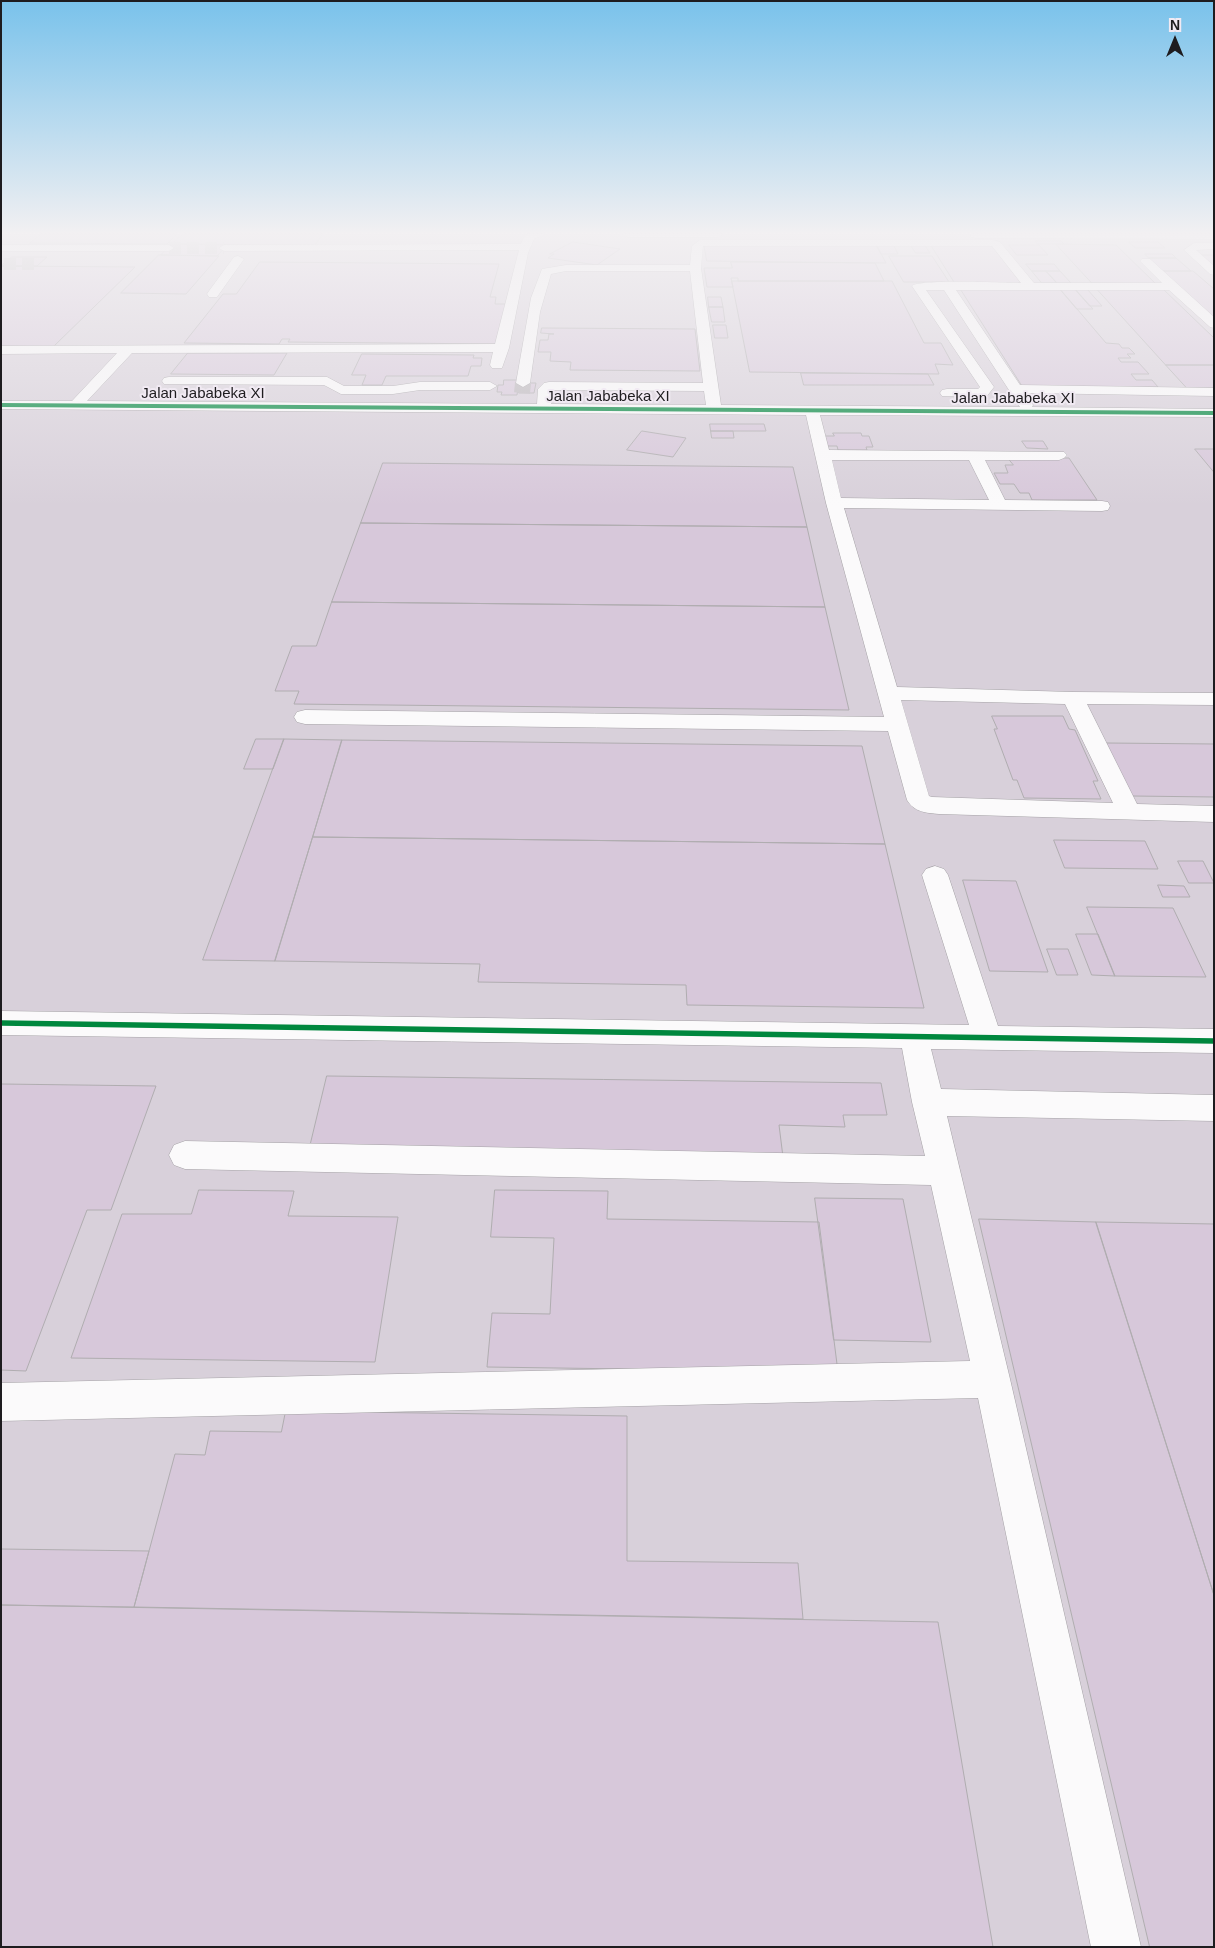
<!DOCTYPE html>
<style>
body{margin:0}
#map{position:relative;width:1215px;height:1948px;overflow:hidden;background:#e3dee3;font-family:Helvetica,sans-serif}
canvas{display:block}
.frame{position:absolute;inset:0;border:2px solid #1e1c1f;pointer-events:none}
.north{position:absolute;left:1150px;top:15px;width:50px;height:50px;-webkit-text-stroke:4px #f1eaf3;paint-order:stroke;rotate:0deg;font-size:14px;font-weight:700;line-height:20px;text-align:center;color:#1e1c1f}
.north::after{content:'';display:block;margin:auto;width:18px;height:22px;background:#1e1c1f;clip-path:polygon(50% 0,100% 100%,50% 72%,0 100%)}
</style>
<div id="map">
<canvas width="1215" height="1948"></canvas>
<div class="frame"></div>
<div class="north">N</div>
</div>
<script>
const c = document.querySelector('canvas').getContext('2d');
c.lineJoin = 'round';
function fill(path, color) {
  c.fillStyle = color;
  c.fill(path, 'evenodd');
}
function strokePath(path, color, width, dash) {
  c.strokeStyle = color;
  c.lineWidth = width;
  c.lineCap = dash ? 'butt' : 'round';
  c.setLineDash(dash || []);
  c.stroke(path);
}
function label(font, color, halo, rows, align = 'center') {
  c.font = font + ' Helvetica,sans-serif';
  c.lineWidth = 4;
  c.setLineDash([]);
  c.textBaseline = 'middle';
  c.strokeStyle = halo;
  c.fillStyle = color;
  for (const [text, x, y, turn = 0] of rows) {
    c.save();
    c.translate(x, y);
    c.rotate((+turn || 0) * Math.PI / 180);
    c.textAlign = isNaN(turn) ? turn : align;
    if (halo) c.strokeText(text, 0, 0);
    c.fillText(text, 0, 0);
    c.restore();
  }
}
const built = new Path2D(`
 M 1,234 L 1214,234 L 1214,1947 L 1,1947 Z`);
const building = new Path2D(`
 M 42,234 L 177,234 L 167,244 L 30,243 Z
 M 183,234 L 323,234 L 315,245 L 172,244 Z
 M 1035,241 L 1061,241 L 1064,244 L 1038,244 Z
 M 573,242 L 620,249 L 597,265 L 548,258 L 554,254 L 550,254 Z
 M 1129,242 L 1158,242 L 1165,248 L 1136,248 Z
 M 704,243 L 876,244 L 886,263 L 707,261 Z
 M 172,244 L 227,245 L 217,256 L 161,255 Z
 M 876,244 L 893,244 L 898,254 L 881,254 Z
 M 910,244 L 924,244 L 930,253 L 916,253 Z
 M 1056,244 L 1116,245 L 1156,284 L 1092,283 Z
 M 931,245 L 991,245 L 1021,283 L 955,283 Z
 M 1009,245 L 1039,245 L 1048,255 L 1017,255 Z
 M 1145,254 L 1172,254 L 1176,258 L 1149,258 Z
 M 159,255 L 161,255 L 219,256 L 186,294 L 121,293 Z
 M 1199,255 L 1214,255 L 1214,267 Z
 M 889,256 L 932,256 L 949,282 L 904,282 Z
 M 12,257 L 47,257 L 37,266 L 1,266 Z
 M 1149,258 L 1176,258 L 1191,271 L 1163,271 Z
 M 260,262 L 499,264 L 490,297 L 496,297 L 495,304 L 506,304 L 496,344 L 288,342 L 290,339 L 282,339 L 279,344 L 184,343 L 223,294 L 236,294 Z
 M 731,262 L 875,263 L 884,281 L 738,281 L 738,278 L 731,278 L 733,287 L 707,287 L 704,268 L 732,268 Z
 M 1026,264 L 1054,264 L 1060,271 L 1032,271 Z
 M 1,266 L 135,267 L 53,347 L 1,346 Z
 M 1032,271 L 1046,271 L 1057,283 L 1042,283 Z
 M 1046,271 L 1060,271 L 1071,283 L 1057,283 Z
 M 1163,271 L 1193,271 L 1214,289 L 1214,318 Z
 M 732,281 L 892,281 L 924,343 L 941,343 L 953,365 L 935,364 L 939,374 L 750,372 Z
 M 960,288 L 1060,289 L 1106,343 L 1119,344 L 1122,348 L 1129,348 L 1135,354 L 1127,354 L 1131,358 L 1118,358 L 1121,362 L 1138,362 L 1149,374 L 1131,374 L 1136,380 L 1152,380 L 1158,387 L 1023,387 Z
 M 1060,289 L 1075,289 L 1093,309 L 1077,309 Z
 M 1075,289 L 1087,289 L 1102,306 L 1090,306 Z
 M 1097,289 L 1163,289 L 1214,338 L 1214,365 L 1166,365 Z
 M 708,297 L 721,297 L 723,307 L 709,307 Z
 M 709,307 L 723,307 L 725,322 L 712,322 Z
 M 713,325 L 726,325 L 728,338 L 715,338 Z
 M 542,328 L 695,329 L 700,371 L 570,370 L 571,362 L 550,361 L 551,352 L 538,352 L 540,340 L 548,340 L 549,334 L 554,334 L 541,333 Z
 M 188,353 L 287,353 L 274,375 L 171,374 Z
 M 362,354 L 474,355 L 473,358 L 482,358 L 481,366 L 471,366 L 468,376 L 386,376 L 382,385 L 362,385 L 366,375 L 352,375 Z
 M 1166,365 L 1214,365 L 1214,388 L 1187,388 Z
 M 801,373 L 928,374 L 934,385 L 804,385 Z
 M 504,380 L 519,380 L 517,395 L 501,395 L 502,392 L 497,392 L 498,385 L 503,385 Z
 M 521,383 L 536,383 L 534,393 L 519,393 Z
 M 710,424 L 764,424 L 766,431 L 711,431 Z
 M 642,431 L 686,438 L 673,457 L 627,450 Z
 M 711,431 L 733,431 L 734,438 L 712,438 Z
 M 833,433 L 861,433 L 862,436 L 869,436 L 873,447 L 866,447 L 867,450 L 838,450 L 837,446 L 827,446 L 824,436 L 834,436 Z
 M 1022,441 L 1043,441 L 1048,449 L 1027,448 Z
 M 1195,449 L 1214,449 L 1214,472 Z
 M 1008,458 L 1069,458 L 1097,500 L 1032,500 L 1029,493 L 1020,493 L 1014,484 L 1000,484 L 994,473 L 1008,473 L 1005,465 L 1013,465 Z
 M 383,463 L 793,467 L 807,527 L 361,523 Z
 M 361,523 L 807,527 L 825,607 L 332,602 Z
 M 332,602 L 825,607 L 849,710 L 294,704 L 299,691 L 275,691 L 292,646 L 316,646 Z
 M 992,716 L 1063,716 L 1069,729 L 1075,730 L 1098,781 L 1093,781 L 1101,799 L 1024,798 L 1017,780 L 1013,780 L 994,729 L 997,729 Z
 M 256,739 L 284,739 L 273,769 L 244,769 Z
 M 284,739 L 342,740 L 275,961 L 203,960 Z
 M 342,740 L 862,746 L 885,844 L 313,837 Z
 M 1106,743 L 1214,744 L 1214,797 L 1132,796 Z
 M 313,837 L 885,844 L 924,1008 L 687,1005 L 686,985 L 478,982 L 480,964 L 275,961 Z
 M 1054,840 L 1145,841 L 1158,869 L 1065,868 Z
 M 1178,861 L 1203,861 L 1214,883 L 1189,883 Z
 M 963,880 L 1016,881 L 1048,972 L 990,971 Z
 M 1158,885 L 1184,886 L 1190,897 L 1163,897 Z
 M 1087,907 L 1173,908 L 1206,977 L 1115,976 Z
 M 1076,934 L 1098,934 L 1115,976 L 1092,975 Z
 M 1047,949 L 1068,949 L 1078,975 L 1057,975 Z
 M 327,1076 L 881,1083 L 887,1115 L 843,1115 L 845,1127 L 779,1125 L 783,1157 L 309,1151 Z
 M 1,1084 L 156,1086 L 111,1210 L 87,1210 L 26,1371 L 1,1370 Z
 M 199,1190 L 294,1191 L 288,1216 L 398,1217 L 375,1362 L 71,1358 L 122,1214 L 191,1214 Z
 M 495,1190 L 608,1191 L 607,1219 L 819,1222 L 838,1372 L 487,1367 L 492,1313 L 550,1314 L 554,1238 L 491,1237 Z
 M 815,1198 L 903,1199 L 931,1342 L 834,1340 Z
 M 979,1219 L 1096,1222 L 1214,1595 L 1214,1947 L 1150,1947 Z
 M 1096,1222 L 1214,1224 L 1214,1595 Z
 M 286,1411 L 627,1416 L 627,1561 L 798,1563 L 803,1619 L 134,1607 L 175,1454 L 205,1455 L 210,1431 L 281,1432 Z
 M 1,1549 L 149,1551 L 134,1607 L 1,1605 Z
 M 1,1605 L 938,1622 L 993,1947 L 1,1947 Z`);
const minorTunnelFar1 = new Path2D(`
 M 169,248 L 224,248
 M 4,264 L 40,264`);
const minorTunnel = new Path2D(`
 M 522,393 L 523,383`);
const minor = new Path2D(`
 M 529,234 L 545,234 L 534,239 L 528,253 L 509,348 L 502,368 L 492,368 L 490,365 L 493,352 L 132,353 L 87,401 L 537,404 L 538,389 L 544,383 L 549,382 L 703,383 L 690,271 L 566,271 L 551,274 L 540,312 L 530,383 L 523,387 L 516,383 L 531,298 L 542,269 L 566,265 L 690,265 L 692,246 L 700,240 L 992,240 L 1000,242 L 1034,283 L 1162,283 L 1140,261 L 1142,259 L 1150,259 L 1214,317 L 1214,328 L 1210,327 L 1169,290 L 956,290 L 1020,385 L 1214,388 L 1214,396 L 1025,393 L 1033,405 L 1032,407 L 1214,409 L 1214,417 L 820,415 L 829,450 L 1064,452 L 1067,455 L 1064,458 L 1059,460 L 985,460 L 1005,500 L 1102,501 L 1108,502 L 1110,506 L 1108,510 L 1102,511 L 844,508 L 897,687 L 1073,692 L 1214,693 L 1214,705 L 1087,704 L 1137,804 L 1214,806 L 1214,822 L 939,814 C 926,813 914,812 907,800 L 888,731 L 305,724 L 297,722 L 294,717 L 297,712 L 305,710 L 884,717 L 826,503 L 806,415 L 1,409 L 1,401 L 72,401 L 117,353 L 1,354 L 1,346 L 495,344 L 519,250 L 224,251 L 219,248 L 224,245 L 521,244 L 525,235 ZM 703,246 L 992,246 L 1021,283 C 1005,283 919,279 912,286 L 980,387 L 978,389 L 947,389 L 942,390 L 940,393 L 942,396 L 982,397 L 987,396 L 994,387 L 926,290 L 944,290 L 1020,407 L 721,405 L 701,268 ZM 552,390 L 704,391 L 706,405 L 551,404 ZM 832,460 L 969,460 L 989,500 L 841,498 ZM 901,700 L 1065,704 L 1113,803 L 932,797 L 929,796 Z
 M 623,234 L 723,234 L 718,237 L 628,237 Z
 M 971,234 L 1214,234 L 1214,239 L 975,238 L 971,237 Z
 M 1194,243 L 1214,243 L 1214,249 L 1196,250 L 1214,266 L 1214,275 L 1210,274 L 1184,250 Z
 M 1,245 L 169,245 L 174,248 L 169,251 L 1,251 Z
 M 238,256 L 244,259 L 217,297 L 209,297 L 207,294 L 209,291 L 234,257 Z
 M 169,377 L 327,377 L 344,386 L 393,386 L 420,382 L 490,382 L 497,386 L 490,390 L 420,390 L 393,394 L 341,394 L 324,385 L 164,384 L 162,381 L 164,378 Z
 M 935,866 L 944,869 L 948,875 L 998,1026 L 1214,1029 L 1214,1053 L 931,1049 L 941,1089 L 1214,1095 L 1214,1121 L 947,1116 L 1010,1379 L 1141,1947 L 1091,1947 L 978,1398 L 1,1421 L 1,1383 L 970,1361 L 931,1185 L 185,1169 L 174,1165 L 169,1155 L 174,1145 L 185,1141 L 925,1156 L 912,1102 L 902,1048 L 1,1035 L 1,1011 L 969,1025 L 922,875 L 926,869 Z`);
const cyclewayFar1 = new Path2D(`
 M 1,405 L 1214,413`);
const cycleway = new Path2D(`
 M 1,1023 L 1214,1041`);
const farStreetnames = [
 ["Jalan Jababeka XI",203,394],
 ["Jalan Jababeka XI",608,397],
 ["Jalan Jababeka XI",1013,399]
];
fill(built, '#d8d0da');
fill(building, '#d7c8da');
strokePath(building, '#b0adb0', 1);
strokePath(minorTunnelFar1, '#bcb7bc', 12, [12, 6]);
strokePath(minorTunnel, '#bcb7bc', 16, [16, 8]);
strokePath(minor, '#a5a2a6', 1);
fill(minor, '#fbfafb');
strokePath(cyclewayFar1, '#00873e', 4);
strokePath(cycleway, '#00873e', 5.5);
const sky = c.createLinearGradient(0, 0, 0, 506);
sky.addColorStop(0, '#79c2eb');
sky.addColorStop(0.46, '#f2f0f2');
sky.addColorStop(1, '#f2f0f200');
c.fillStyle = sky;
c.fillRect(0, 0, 1215, 506);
label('15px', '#1e1c1f', '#f1eaf3', farStreetnames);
</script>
